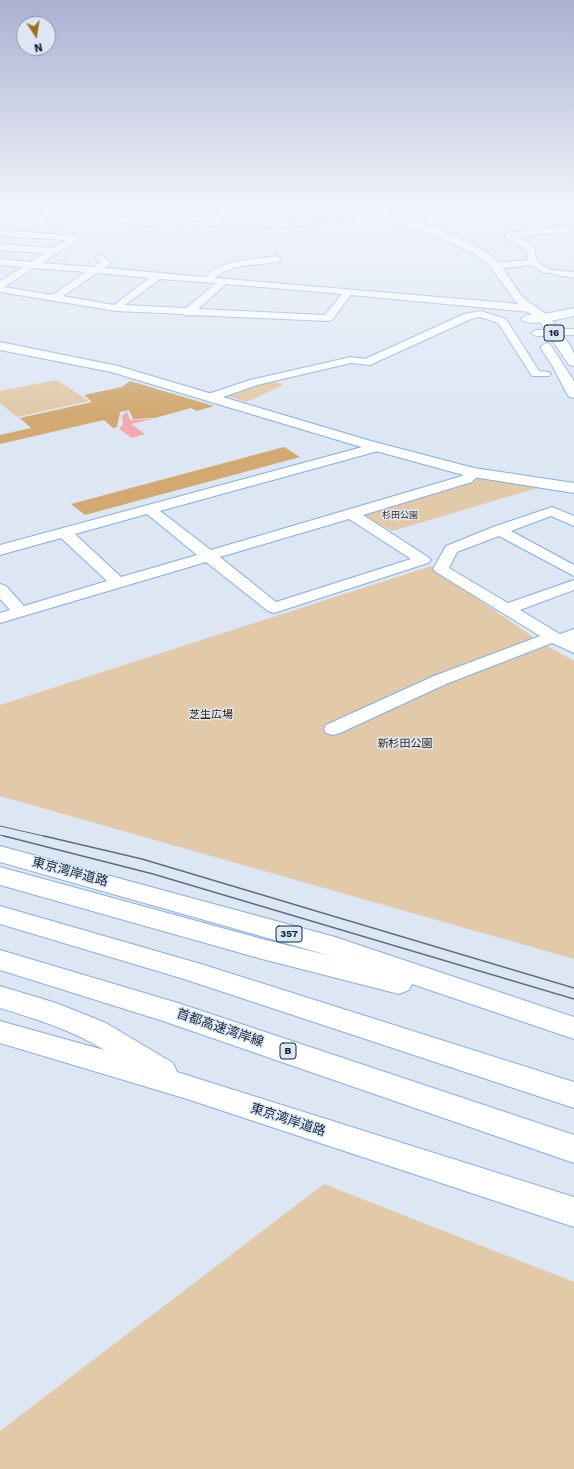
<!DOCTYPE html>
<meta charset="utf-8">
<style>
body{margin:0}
#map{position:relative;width:574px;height:1469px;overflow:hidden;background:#dde7f4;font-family:"Work Sans",sans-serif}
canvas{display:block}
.north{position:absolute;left:16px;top:16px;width:40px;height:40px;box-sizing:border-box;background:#dde7f4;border:1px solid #8b99aa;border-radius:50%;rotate:168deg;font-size:11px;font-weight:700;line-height:16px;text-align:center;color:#11243b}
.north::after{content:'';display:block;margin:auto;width:14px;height:18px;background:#a07024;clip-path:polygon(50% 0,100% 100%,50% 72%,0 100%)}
</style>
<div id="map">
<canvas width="574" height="1469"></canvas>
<div class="north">N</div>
</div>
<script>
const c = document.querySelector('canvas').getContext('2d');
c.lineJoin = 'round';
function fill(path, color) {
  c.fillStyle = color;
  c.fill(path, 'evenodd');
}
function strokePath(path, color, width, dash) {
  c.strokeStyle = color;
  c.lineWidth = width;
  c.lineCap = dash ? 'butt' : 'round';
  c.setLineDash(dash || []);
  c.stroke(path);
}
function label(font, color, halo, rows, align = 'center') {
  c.font = font + ' "Work Sans","Noto Sans JP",sans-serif';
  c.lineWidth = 3;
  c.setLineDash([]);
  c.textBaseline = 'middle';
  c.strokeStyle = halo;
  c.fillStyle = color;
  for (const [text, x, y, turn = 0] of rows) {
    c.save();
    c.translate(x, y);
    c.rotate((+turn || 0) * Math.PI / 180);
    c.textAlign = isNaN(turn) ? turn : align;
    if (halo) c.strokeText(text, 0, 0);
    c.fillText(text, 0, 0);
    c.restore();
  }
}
const green = new Path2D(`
 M 57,380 L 89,401 L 17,417 L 0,403 L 0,391 Z
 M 272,380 L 284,385 L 246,402 L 227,396 L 248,386 Z
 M 478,478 L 541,487 L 392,531 L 359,513 Z
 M 431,566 L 540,642 L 574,661 L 574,959 L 0,796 L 0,705 Z
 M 324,1184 L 574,1282 L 574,1469 L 0,1469 L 0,1431 Z`);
const forest = new Path2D(`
 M 130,381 L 214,406 L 197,411 L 191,408 L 155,418 L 133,419 L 129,410 L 120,412 L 117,427 L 113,428 L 104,420 L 0,444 L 0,435 L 31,428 L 20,418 L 92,402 L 84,395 L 122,387 Z
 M 284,447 L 300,457 L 85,515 L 71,504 Z`);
const water = new Path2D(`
 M 127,411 L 130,420 L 152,419 L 131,424 L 145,434 L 132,438 L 119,429 L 123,424 L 122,416 Z`);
const street = new Path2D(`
 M 40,210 L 48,210 L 60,225 L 59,227 L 53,227 Z
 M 116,210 L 124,210 L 121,217 C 156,226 193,223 229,220 L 209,210 L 220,210 L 245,221 L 273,223 L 304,220 L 361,210 L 392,210 C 387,214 371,217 365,214 C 335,220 305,227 274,228 C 262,228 250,224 238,225 C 193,226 157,231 113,220 L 112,218 Z
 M 568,226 L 572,229 L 571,231 L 517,237 L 534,247 C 536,251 535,256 536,259 C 542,271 563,271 574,272 L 574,278 L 543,272 L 531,265 L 496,269 L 491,266 L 496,263 L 528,260 L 527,250 L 505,237 L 505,233 Z
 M 0,230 L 78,236 L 78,240 L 42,263 L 93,267 L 101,262 L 95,257 L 99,254 L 112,262 L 104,268 L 205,277 C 222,259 253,260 277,256 L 281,259 L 280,261 C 260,266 230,263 215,278 L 509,303 L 530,306 L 535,309 L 530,312 L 351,295 L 332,320 L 328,321 L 191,315 L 187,316 L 183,314 L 116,311 L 0,292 L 0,281 L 23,267 L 0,265 L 0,259 L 31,262 L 45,253 L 0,250 L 0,244 L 53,248 L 66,240 L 0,236 ZM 34,268 L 86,272 L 52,295 L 4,287 ZM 97,273 L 149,278 L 114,305 L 63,296 ZM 160,279 L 216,283 L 186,308 L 125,305 ZM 226,284 L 342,294 L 325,315 L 198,309 Z
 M 481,311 L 506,319 L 539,371 L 549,372 L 551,374 L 549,376 L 532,376 L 498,323 L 480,317 L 471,319 L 370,365 L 351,363 L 257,385 L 212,401 L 206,397 L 208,394 L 250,380 L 351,357 L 365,359 L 464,314 Z
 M 574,329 L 574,335 L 536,336 L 531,333 L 536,330 Z
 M 377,443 L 382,444 L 383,447 L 382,450 L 160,511 L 211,550 L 462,476 L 468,470 L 478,470 L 480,473 L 472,482 L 363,515 L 428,557 L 431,560 L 428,563 L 274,613 L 268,611 L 206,562 L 0,623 L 0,613 L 10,610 L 0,599 L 0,584 L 6,586 L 24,606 L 107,581 L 61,538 L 0,555 L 0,545 ZM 147,514 L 197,555 L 121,577 L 75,534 ZM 349,519 L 411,559 L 276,602 L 220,557 Z
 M 552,507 L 574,516 L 574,526 L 551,516 L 511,531 L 574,565 L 574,576 L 499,536 L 457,552 L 449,568 L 508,603 L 574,580 L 574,590 L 520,610 L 560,634 L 574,629 L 574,653 L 552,643 L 446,684 L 340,733 L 333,735 L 326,733 L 324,729 L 326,725 L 434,676 L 540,636 L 436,572 L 433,569 L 446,546 L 493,527 Z`);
const secondary = new Path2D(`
 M 574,308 L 574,316 C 564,318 528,328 521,319 L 527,315 L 544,314 Z
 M 0,342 L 118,366 L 371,441 L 474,468 L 574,483 L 574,493 L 467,476 L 361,447 L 111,372 L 0,350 Z`);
const highway = new Path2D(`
 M 353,210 C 389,210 466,234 493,257 C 507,269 513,288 526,300 C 532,305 540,309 546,314 C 553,321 572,345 574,354 C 574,357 574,362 574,366 L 569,365 L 540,322 L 516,302 L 490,266 L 474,253 L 423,231 L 355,212 Z
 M 546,343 L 550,344 L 574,381 L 574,398 L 569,397 L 567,394 L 553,367 L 540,347 Z
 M 0,846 L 335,937 L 574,1017 L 574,1039 L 412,984 L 409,990 L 399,994 L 262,959 L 0,885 L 0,867 L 262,939 L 331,956 L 0,862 Z
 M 0,906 L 201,964 L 574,1082 L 574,1108 L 184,979 L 0,924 Z
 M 0,950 L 178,1003 L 574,1135 L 574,1163 L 160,1020 L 0,970 Z
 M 0,986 L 56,1003 L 106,1023 L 173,1063 L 177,1072 L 574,1197 L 574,1227 L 187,1099 L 0,1043 L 0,1021 L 104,1050 C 72,1030 36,1019 0,1008 Z`);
const tramFar1 = new Path2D(`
 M 0,826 L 48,837
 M 0,835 L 8,837`);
const tram = new Path2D(`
 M 4,836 L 153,874 L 574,999
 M 44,836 L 142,859 L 574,988`);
const farParknames = [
 ["杉田公園",400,515]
];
const shields = [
 [554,333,20],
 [289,934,26],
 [288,1051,16]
];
const shieldNames = [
 ["16",554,333],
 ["357",289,934],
 ["B",288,1051]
];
const parkNames = [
 ["芝生広場",211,715],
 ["新杉田公園",405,744]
];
const nearStreetnames = [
 ["東京湾岸道路",70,872,15],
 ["首都高速湾岸線",220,1028,19],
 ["東京湾岸道路",288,1120,18]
];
fill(green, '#e2c9a7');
fill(forest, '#d1a971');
fill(water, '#f3aaaf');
strokePath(street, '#80afea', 2);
strokePath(secondary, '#80afea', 2);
strokePath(highway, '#80afea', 2);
fill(street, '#fff');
fill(secondary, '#fff');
fill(highway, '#fff');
strokePath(tramFar1, '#5e6e81', 1);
strokePath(tram, '#5e6e81', 1.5);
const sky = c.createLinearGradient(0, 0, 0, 416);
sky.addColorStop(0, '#acb0d1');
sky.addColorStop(0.5, '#f0f4fa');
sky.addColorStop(1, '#f0f4fa00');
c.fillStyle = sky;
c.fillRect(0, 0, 574, 416);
label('9px', '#39280f', '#dde7f4', farParknames);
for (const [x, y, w] of shields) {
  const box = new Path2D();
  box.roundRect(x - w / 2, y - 8, w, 16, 3);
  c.fillStyle = '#dde7f4';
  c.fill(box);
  strokePath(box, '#11243b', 1);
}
label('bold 10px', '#11243b', null, shieldNames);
label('11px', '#39280f', '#dde7f4', parkNames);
label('13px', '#11243b', '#dde7f4', nearStreetnames);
</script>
